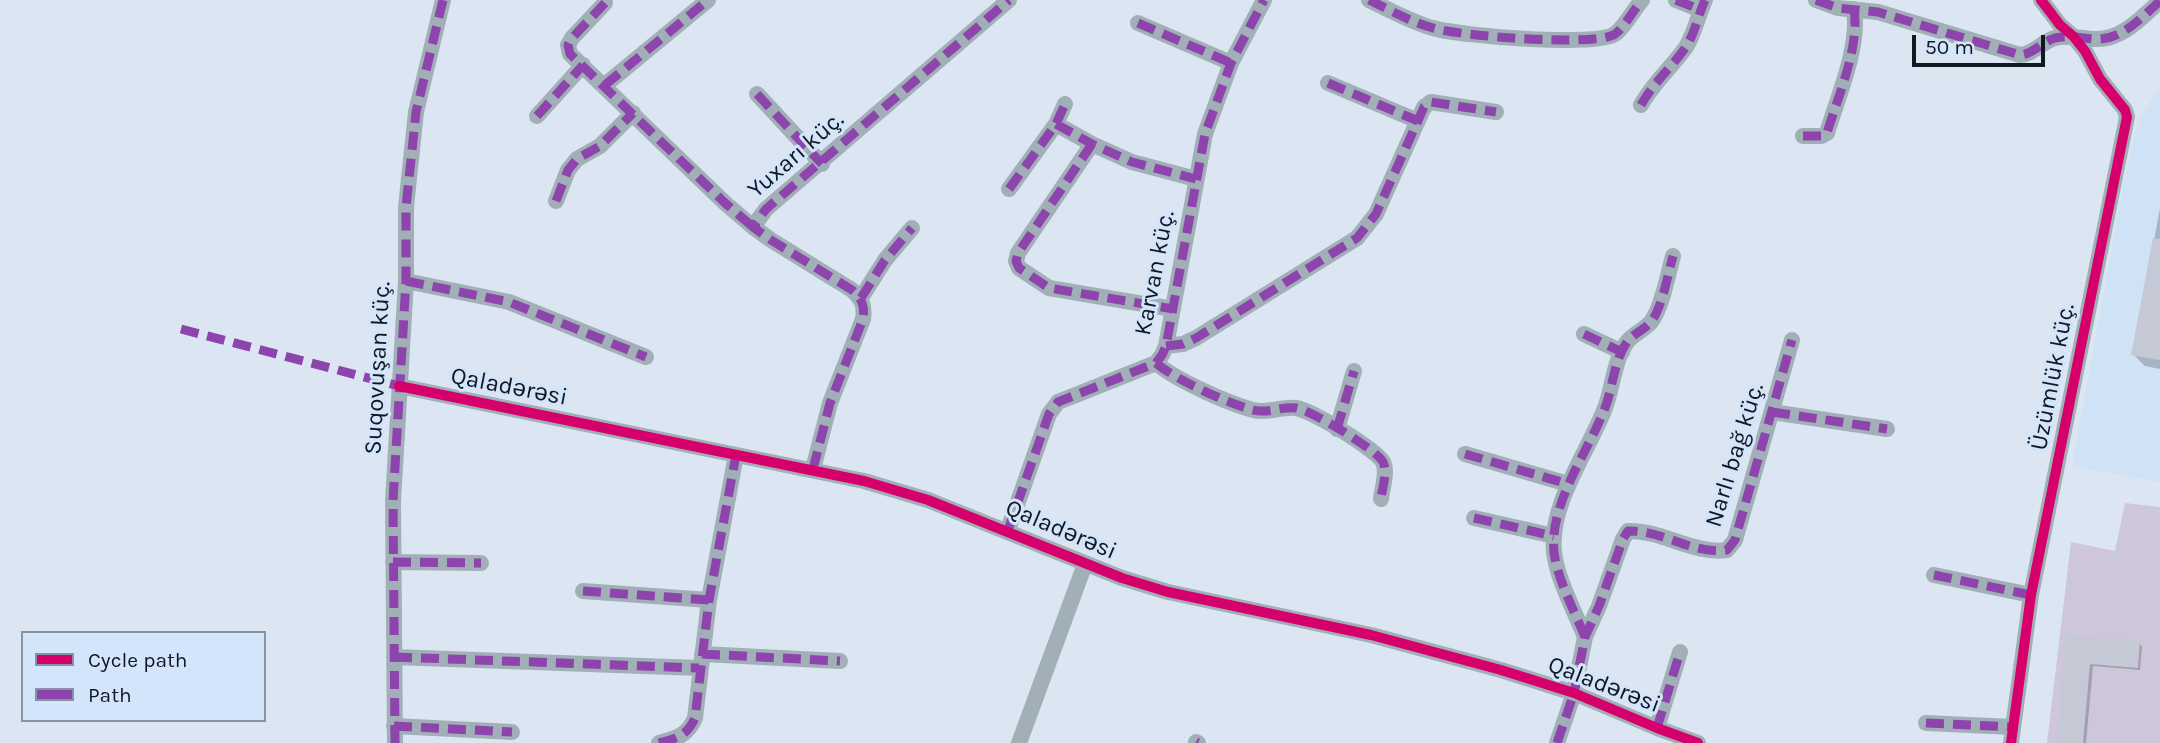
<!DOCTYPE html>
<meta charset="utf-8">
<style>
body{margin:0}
#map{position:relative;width:2160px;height:743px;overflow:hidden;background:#dce6f2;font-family:Karla,sans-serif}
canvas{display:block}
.legend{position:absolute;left:21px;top:631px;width:245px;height:91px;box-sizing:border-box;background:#d3e5fb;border:2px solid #8693a3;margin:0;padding:9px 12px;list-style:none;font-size:21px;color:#121820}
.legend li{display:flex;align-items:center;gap:14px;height:35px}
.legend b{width:35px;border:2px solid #8693a3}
.scale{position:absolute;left:1912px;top:35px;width:133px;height:32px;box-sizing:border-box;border:4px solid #121820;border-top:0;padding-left:9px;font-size:21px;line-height:24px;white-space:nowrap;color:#121820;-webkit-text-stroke:5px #d3e5fb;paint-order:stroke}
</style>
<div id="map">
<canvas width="2160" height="743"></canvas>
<ul class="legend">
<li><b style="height:9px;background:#d6006c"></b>Cycle path</li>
<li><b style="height:9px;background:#8e44ad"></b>Path</li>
</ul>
<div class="scale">50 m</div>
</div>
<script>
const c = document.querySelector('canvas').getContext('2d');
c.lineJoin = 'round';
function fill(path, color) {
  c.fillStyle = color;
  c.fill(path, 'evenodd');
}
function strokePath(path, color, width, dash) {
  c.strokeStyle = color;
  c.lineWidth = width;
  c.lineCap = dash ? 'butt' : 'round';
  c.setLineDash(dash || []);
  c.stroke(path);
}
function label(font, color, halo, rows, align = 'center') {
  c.font = font + ' Karla,sans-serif';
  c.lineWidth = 6;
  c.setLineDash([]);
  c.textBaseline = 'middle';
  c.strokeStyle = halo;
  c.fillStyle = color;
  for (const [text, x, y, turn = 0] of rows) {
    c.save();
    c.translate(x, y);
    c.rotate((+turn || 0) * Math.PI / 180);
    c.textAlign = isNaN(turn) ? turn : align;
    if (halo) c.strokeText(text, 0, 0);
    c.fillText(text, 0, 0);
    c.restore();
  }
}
const built = new Path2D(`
 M 2160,86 L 2160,482 L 2072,466 L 2123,187 L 2137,123 Z`);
const green = new Path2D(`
 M 2125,503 L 2160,507 L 2160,743 L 2047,743 L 2071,542 L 2115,551 Z`);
const shadow = new Path2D(`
 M 2160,208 L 2160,369 L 2145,366 L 2133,354 Z
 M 2068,636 L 2139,643 L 2142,646 L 2140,670 L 2093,666 L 2086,743 L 2058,743 Z`);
const building = new Path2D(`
 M 2153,238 L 2160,239 L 2160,360 L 2131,355 Z
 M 2066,635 L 2140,641 L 2138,668 L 2090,664 L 2083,743 L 2056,743 Z`);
const street = new Path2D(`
 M 1369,0 C 1390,10 1411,22 1433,28 C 1459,36 1596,47 1615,34 C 1623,29 1635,8 1642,0
 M 1676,0 L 1701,10
 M 1816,0 L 1838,8 L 1878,12 L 2020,55 C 2034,54 2041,42 2055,38 C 2068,35 2080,38 2094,39 C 2121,41 2141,18 2160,1
 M 605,3 L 572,38 L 568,45 L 570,54 L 725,203 L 753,227
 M 1138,23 L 1231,63
 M 1328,83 L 1418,121
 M 605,85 L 708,0
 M 757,94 L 822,164
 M 1641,105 C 1653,83 1672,67 1686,47 C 1695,33 1698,15 1705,0
 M 537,116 L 583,65
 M 1056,124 L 1092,144 L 1132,162 L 1196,179
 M 1803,136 L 1822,136 L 1827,133 C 1838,96 1860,47 1854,9
 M 1092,144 L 1018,253 L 1016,261 L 1019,268 L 1049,288 L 1173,309
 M 1009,189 L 1056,124 L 1065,104
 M 556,201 L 568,170 L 577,159 L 600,146 L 633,113
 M 406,281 L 509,302 L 646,357
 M 861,298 L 885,260 L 912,228
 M 1584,334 L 1622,352
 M 1166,346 L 1183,344 L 1196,338 L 1357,238 L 1376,214 L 1424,107 L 1431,102 L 1496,112
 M 1156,363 C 1176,380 1227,403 1253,410 C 1268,414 1282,406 1296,408 C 1311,410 1377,450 1383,462 C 1388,472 1382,488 1381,499
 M 399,386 L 864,481 L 928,500 L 1122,578 L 1168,592 L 1371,635 L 1501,670 L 1574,693 L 1657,728 L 1698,743
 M 1772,412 L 1887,429
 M 1337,429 L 1354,371
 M 1465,454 L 1568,484
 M 813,469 L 830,403 L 863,319 C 865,305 862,299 852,290 L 771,240 L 753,227 L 766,209 L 1009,0
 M 1474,518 L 1554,536
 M 1008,530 L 1049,414 L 1058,402 L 1156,363 L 1162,355 L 1166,346 L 1205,134 L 1231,63 L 1264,0
 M 393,562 L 481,563
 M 1934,575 L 2031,595
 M 583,591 L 709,600
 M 1585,637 C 1575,612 1557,579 1554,552 C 1549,504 1588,452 1605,408 C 1613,387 1614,360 1627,342 C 1633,334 1644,330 1651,322 C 1662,308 1668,274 1673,256
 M 702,654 L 840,661
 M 394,657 L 699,668
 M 1926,723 L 2013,727
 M 394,726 L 512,732
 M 1657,728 L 1680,652
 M 1196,742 L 1198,743
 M 395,743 L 393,501 L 406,281 L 406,207 L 416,112 L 443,0
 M 659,743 C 677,738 687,736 695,718 L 709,600 L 736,455
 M 1019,743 L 1085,564
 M 1557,743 L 1574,693 L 1585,637 L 1599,606 L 1623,539 L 1628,531 C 1662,530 1694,555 1727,550 L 1735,540 L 1792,340
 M 2011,743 L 2031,595 L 2127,117 L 2125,110 L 2100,79 L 2085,51 L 2073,36 L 2060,25 L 2041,0`);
const quiet = new Path2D(`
 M 1369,0 C 1390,10 1411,22 1433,28 C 1459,36 1596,47 1615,34 C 1623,29 1635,8 1642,0
 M 1676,0 L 1701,10
 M 1816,0 L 1838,8 L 1878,12 L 2020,55 C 2034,54 2041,42 2055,38 C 2068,35 2080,38 2094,39 C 2121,41 2141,18 2160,1
 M 605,3 L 572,38 L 568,45 L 570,54 L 725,203 L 753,227
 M 1138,23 L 1231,63
 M 1328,83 L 1418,121
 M 605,85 L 708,0
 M 757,94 L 822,164
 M 1641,105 C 1653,83 1672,67 1686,47 C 1695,33 1698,15 1705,0
 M 537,116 L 583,65
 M 1056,124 L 1092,144 L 1132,162 L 1196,179
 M 1803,136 L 1822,136 L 1827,133 C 1838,96 1860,47 1854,9
 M 1092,144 L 1018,253 L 1016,261 L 1019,268 L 1049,288 L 1173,309
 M 1009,189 L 1056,124 L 1065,104
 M 556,201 L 568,170 L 577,159 L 600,146 L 633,113
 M 406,281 L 509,302 L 646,357
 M 861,298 L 885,260 L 912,228
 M 181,329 L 399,386
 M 1584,334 L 1622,352
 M 1166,346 L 1183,344 L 1196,338 L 1357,238 L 1376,214 L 1424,107 L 1431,102 L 1496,112
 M 1156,363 C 1176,380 1227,403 1253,410 C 1268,414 1282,406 1296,408 C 1311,410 1377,450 1383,462 C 1388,472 1382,488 1381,499
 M 1772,412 L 1887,429
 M 1337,429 L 1354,371
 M 1465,454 L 1568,484
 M 813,469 L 830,403 L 863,319 C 865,305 862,299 852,290 L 771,240 L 753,227 L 766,209 L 1009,0
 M 1474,518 L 1554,536
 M 1008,530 L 1049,414 L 1058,402 L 1156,363 L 1162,355 L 1166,346 L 1205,134 L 1231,63 L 1264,0
 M 393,562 L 481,563
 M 1934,575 L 2031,595
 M 583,591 L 709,600
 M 1585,637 C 1575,612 1557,579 1554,552 C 1549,504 1588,452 1605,408 C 1613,387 1614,360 1627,342 C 1633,334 1644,330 1651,322 C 1662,308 1668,274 1673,256
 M 702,654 L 840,661
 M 394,657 L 699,668
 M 1926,723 L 2013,727
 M 394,726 L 512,732
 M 1657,728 L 1680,652
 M 1196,742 L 1198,743
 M 395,743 L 393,501 L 406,281 L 406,207 L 416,112 L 443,0
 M 659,743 C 677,738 687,736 695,718 L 709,600 L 736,455
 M 1557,743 L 1574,693 L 1585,637 L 1599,606 L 1623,539 L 1628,531 C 1662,530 1694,555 1727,550 L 1735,540 L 1792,340`);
const cycleway = new Path2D(`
 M 399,386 L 864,481 L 928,500 L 1122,578 L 1168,592 L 1371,635 L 1501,670 L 1574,693 L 1657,728 L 1698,743
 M 2011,743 L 2031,595 L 2127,117 L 2125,110 L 2100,79 L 2085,51 L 2073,36 L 2060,25 L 2041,0`);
const streetNames = [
 ["Yuxarı küç.",796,155,-41],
 ["Karvan küç.",1155,273,-79],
 ["Suqovuşan küç.",378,368,-87],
 ["Üzümlük küç.",2053,377,-79],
 ["Qaladərəsi",509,387,11],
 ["Narlı bağ küç.",1735,455,-73],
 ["Qaladərəsi",1061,530,23],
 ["Qaladərəsi",1604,685,21]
];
fill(built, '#d0e2f6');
fill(green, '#cec7db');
fill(shadow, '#0003');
fill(building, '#c5c9d6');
strokePath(street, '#a1afb6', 16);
strokePath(quiet, '#8e44ad', 9, [18, 9]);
strokePath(cycleway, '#d6006c', 10);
label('24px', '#121820', '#d3e5fb', streetNames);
</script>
